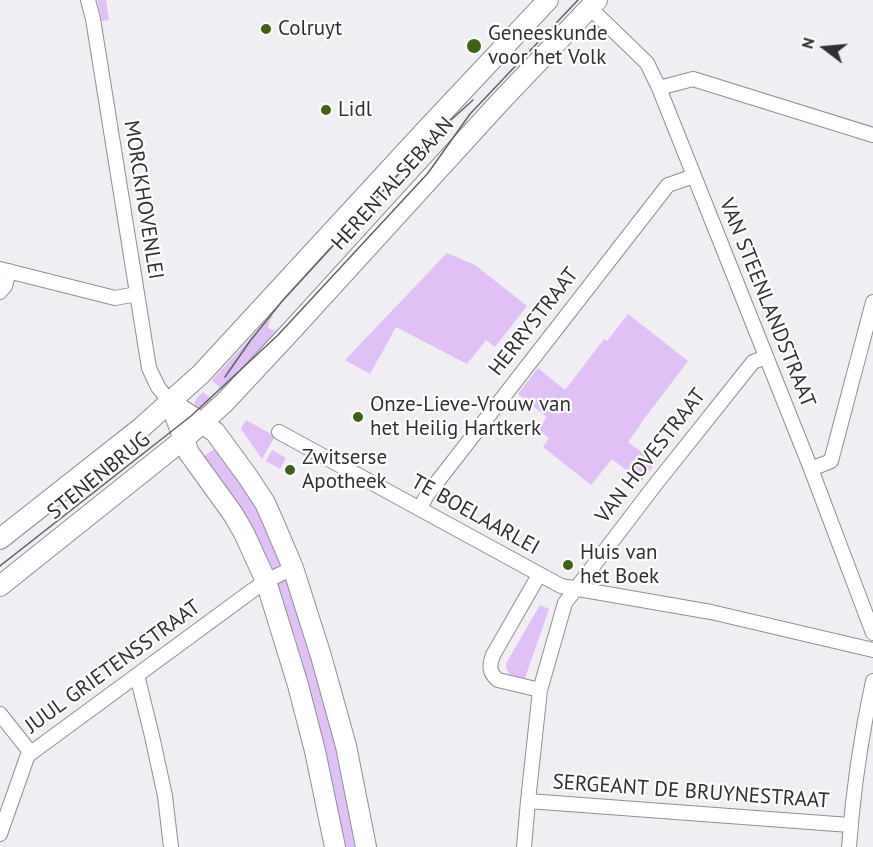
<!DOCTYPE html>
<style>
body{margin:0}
#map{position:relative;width:873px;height:847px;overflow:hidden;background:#f0edf3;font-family:"PT Sans",sans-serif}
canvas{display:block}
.north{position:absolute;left:795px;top:18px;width:60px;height:60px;-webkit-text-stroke:4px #fff;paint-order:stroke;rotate:286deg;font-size:16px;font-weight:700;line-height:24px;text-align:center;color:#302f31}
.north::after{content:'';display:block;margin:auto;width:21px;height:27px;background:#302f31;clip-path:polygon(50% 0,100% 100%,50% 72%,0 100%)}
</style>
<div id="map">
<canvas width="873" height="847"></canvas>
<div class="north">N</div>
</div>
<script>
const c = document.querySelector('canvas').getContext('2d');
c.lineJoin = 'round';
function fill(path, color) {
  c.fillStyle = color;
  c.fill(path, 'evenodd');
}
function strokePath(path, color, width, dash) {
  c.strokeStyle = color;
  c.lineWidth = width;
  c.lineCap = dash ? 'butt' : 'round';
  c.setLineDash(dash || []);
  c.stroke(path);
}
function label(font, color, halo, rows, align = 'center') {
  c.font = font + ' "PT Sans",sans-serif';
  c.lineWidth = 4.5;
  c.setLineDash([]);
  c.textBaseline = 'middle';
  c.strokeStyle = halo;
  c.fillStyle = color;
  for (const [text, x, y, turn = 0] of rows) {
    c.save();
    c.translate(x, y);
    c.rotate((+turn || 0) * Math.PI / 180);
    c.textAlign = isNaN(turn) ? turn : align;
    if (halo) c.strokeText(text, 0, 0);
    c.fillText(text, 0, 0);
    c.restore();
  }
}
const green = new Path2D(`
 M 97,0 L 106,0 L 109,20 L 102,21 Z
 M 447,253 L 475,265 L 527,306 L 495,347 L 486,340 L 467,364 L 396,327 L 370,374 L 345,360 Z
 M 628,314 L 688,361 L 641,423 L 641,424 L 628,442 L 656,463 L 641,482 L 612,459 L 591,485 L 543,447 L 549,438 L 538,429 L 547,417 L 518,394 L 538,368 L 565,390 L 604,339 L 607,341 Z
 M 272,315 L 273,317 L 270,320 L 268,327 C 272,331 275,331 279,330 L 223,391 L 212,380 Z
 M 203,392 L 214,401 L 206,410 L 200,411 L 195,407 C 194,400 198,397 203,392 Z
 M 246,420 L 275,436 L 262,459 L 241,429 Z
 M 214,449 L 255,502 L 284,563 L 270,571 L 199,460 Z
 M 272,450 L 286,458 L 280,469 L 266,461 Z
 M 289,579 L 316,666 L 342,766 L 356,847 L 342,847 L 274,585 Z
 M 540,605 L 549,609 L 524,681 L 509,674 L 506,667 L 507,662 Z`);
const minor = new Path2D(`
 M 88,0 L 93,19 L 149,368 L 158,387 L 170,402
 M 590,8 L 647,63 L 659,88 L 811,469 L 873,633
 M 659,88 L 693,79 L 873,135
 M 0,269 L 115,298 L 137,294
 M 0,292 L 5,286 L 9,271
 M 279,432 L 561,586 L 711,612 L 873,650
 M 811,469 L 831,461 L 873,302
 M 420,508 L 427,495 L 668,185 L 694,176
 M 539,575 L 493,655 C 489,666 489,673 498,680 L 540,690
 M 137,675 L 152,736 L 165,796 L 171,847
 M 0,714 L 31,753
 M 528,801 L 850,825
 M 0,834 L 25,763 L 27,757 L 31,753 L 253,590 L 266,581 L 293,568
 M 524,847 L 528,801 L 540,690 L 565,603 L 655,485 L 753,362 L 766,357
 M 849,847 C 853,791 861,736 873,681`);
const secondary = new Path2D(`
 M 170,402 L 215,432 L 248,477 L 265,503 L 273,521 L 293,568 L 321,656 L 346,746 L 366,847
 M 170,402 L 189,453 L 233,514 L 244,533 L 266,581 L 298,685 L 315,751 L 335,847
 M 0,539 L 142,427 L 201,374 L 424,132 L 548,0
 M 0,586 L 184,439 L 225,402 L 293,329 L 499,103 L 597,0`);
const tram = new Path2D(`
 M 225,377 L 250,341 L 283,300 L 432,137 L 473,100
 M 0,566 L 191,416 L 278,335 L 428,173 L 470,114 L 578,0`);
const markers = [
 [266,29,6,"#406117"],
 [474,46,8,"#406117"],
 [326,110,6,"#406117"],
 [358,417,6,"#406117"],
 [290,470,6,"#406117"],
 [568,565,6,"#406117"]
];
const poiNames = [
 ["Colruyt",278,29],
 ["Geneeskunde",488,34],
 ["voor het Volk",488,58],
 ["Lidl",338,110],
 ["Onze-Lieve-Vrouw van",370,405],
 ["het Heilig Hartkerk",370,429],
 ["Zwitserse",302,458],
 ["Apotheek",302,482],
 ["Huis van",580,553],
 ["het Boek",580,577]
];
const streetNames = [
 ["HERENTALSEBAAN",393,184,-48],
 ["MORCKHOVENLEI",143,200,81],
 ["VAN STEENLANDSTRAAT",767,303,68],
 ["HERRYSTRAAT",534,322,-52],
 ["VAN HOVESTRAAT",651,456,-52],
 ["STENENBRUG",99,476,-39],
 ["TE BOELAARLEI",475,515,29],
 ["JUUL GRIETENSSTRAAT",113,667,-36],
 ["SERGEANT DE BRUYNESTRAAT",691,792,4]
];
fill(green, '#dfc1f6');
strokePath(minor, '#918e93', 16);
strokePath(secondary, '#918e93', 22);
strokePath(minor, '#fff', 14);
strokePath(secondary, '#fff', 20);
strokePath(tram, '#616063', 1.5);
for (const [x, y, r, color] of markers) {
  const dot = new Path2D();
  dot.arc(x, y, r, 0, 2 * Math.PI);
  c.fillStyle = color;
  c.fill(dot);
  strokePath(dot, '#fff', 2);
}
label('21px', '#302f31', '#fff', poiNames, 'left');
label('21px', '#302f31', '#fff', streetNames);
</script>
